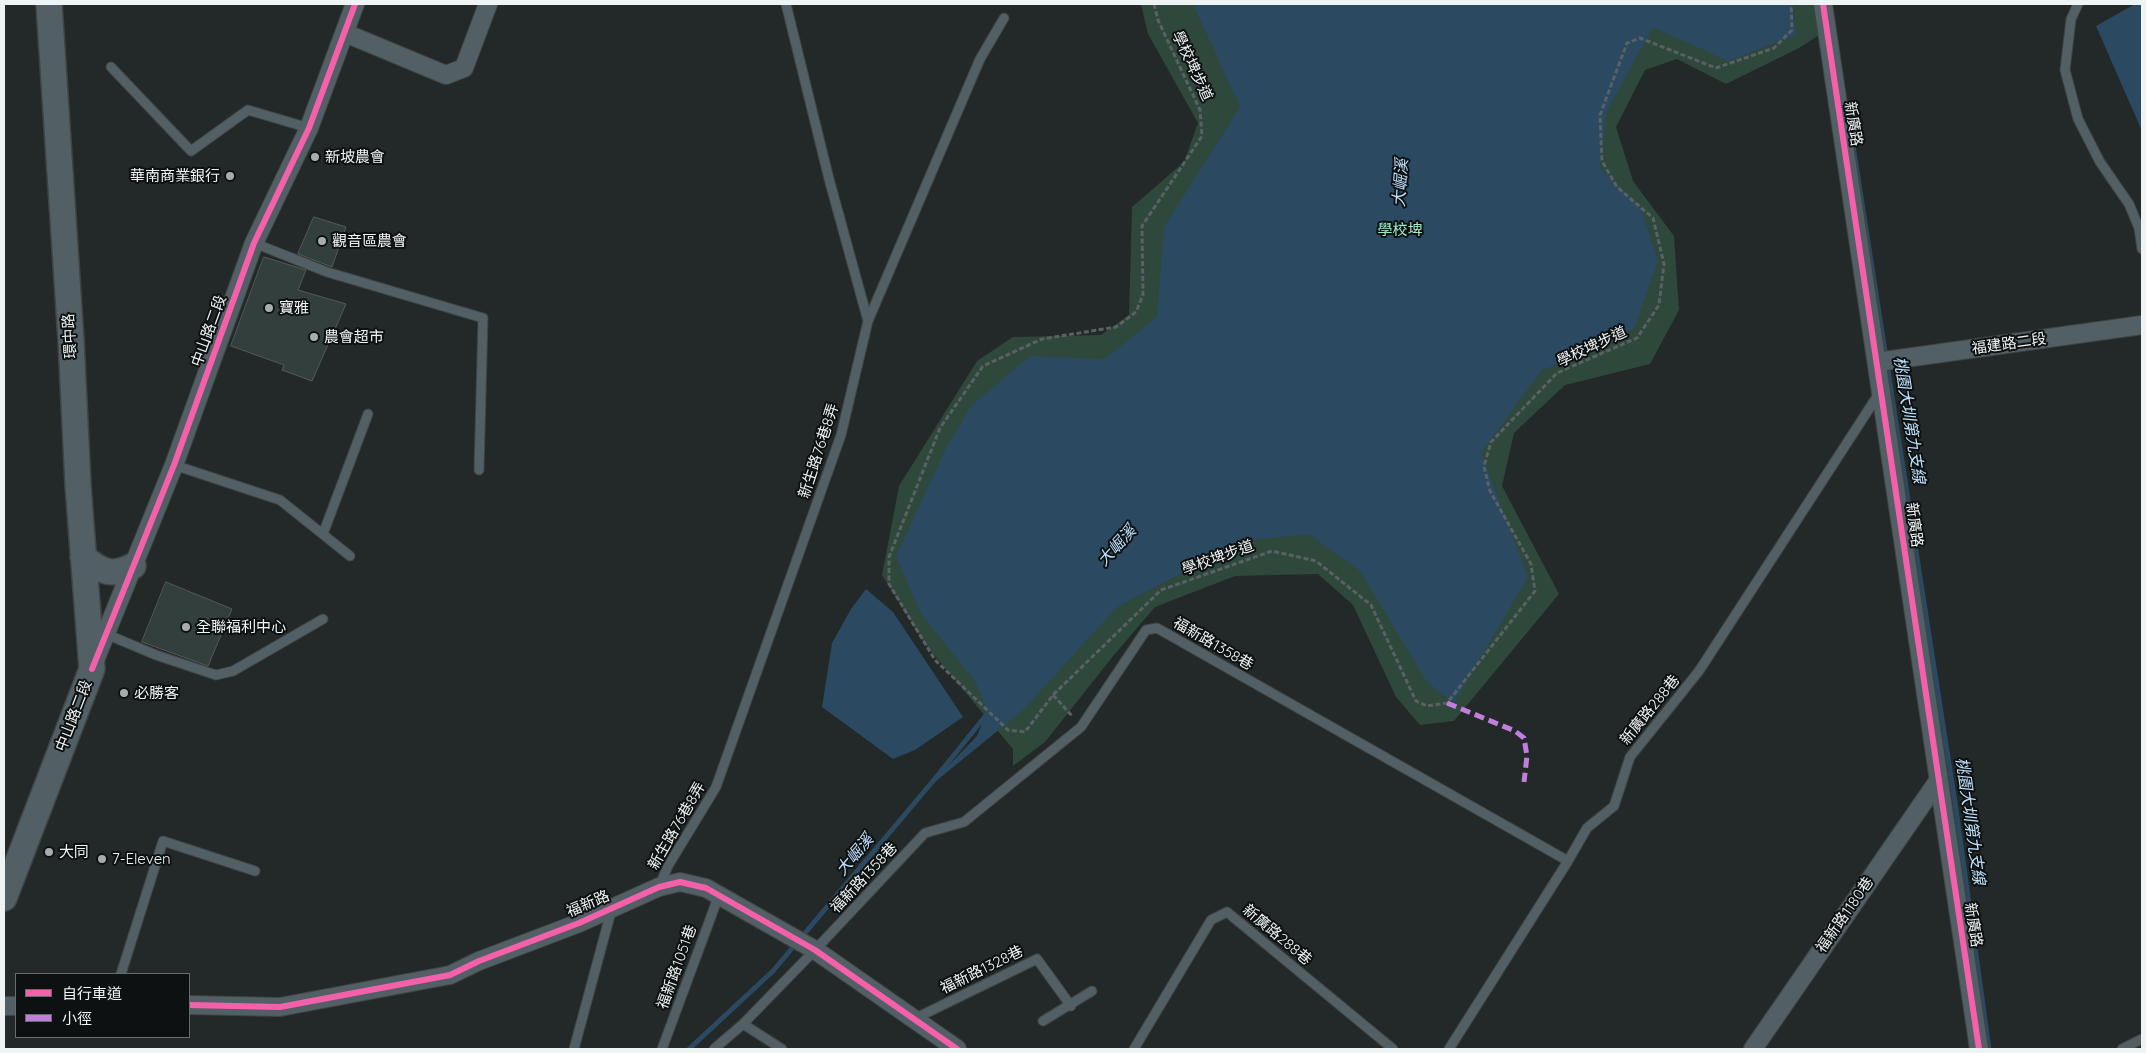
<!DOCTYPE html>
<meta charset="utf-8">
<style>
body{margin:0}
#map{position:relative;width:2146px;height:1053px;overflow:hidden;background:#232828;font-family:Quicksand,"Noto Sans TC",sans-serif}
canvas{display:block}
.frame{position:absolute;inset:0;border:5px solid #eef4f4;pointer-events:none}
.legend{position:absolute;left:15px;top:973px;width:175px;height:65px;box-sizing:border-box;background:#0e1112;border:1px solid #686c6c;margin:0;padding:6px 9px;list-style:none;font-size:15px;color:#eef4f4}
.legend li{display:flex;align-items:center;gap:10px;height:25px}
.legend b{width:25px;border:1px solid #686c6c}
</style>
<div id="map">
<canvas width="2146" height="1053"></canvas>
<div class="frame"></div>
<ul class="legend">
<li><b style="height:6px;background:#f560ab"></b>自行車道</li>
<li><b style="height:6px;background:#c07fdc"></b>小徑</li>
</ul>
</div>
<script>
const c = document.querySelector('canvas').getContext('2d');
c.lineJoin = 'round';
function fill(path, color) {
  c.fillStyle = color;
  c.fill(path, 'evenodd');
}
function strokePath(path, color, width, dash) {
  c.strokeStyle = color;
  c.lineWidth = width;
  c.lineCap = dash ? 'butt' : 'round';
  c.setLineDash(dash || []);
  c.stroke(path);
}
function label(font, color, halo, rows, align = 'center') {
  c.font = font + ' Quicksand,"Noto Sans TC",sans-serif';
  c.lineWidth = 4;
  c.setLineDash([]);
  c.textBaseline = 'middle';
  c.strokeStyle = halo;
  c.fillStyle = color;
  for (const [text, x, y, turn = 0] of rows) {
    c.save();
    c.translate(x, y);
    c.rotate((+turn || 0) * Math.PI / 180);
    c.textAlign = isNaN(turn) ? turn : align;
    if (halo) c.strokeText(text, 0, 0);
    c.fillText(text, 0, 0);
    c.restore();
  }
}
const green = new Path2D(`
 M 1141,4 L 1819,4 L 1824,32 L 1799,48 L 1726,84 L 1677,59 L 1645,70 L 1616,127 L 1633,181 L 1674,236 L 1679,310 L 1650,364 L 1565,385 L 1514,433 L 1502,486 L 1559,594 L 1454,721 L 1420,725 L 1396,697 L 1353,605 L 1318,574 L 1235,576 L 1155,607 L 1114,655 L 1045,742 L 1013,766 L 1013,749 L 924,643 L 882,575 L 899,486 L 977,361 L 1013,337 L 1101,335 L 1129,315 L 1132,207 L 1184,162 L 1198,123 L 1148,34 Z`);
const water = new Path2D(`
 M 1193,4 L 1792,4 L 1796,35 L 1728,61 L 1653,27 L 1606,113 L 1600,168 L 1641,209 L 1658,261 L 1634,329 L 1541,371 L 1481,453 L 1528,577 L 1454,703 L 1427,682 L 1360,571 L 1309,534 L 1243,541 L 1117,607 L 1023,710 L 924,791 L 977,736 L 987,711 L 975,681 L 921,614 L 896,556 L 945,450 L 971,406 L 1030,356 L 1105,359 L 1157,317 L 1164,227 L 1240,107 Z
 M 2135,4 L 2142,4 L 2142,131 L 2096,26 Z
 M 866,589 L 893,612 L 963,717 L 915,750 L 893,759 L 822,707 L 832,643 L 851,609 Z`);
const stream = new Path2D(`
 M 1848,113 L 1956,809 L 1989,1049
 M 689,1049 L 773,971 L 933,781 L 987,714`);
const building = new Path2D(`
 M 314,217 L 346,227 L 332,267 L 298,254 Z
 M 264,257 L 306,270 L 298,290 L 346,304 L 312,381 L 282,370 L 284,365 L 231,346 Z
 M 166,582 L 232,609 L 208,666 L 142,642 Z`);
const path = new Path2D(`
 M 1154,4 L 1158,20 L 1200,110 L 1202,136 L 1142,226 L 1143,295 L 1136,312 L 1116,327 L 1042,339 L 983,366 L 940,428 L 889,557 L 889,584 L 935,660 L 1008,730 L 1025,732 L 1053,695 L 1161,590 L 1272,551 L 1316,561 L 1371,605 L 1416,701 L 1427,706 L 1447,703 L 1535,591 L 1531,564 L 1490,491 L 1484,466 L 1491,442 L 1557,373 L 1637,338 L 1659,305 L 1664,264 L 1653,218 L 1617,187 L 1602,161 L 1600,115 L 1627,43 L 1640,38 L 1716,68 L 1774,48 L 1792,30 L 1791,4
 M 1053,695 L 1073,717`);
const service = new Path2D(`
 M 2078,4 L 2071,19 L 2065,70 L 2078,119 L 2100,162 L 2129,204 L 2139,228 L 2142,249
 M 111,67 L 191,151 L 248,110 L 309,128
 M 254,243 L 327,272 L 483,318 L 479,470
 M 868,321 L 980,59 L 1004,18
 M 174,465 L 280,500 L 350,556
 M 323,534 L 368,414
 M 106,634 L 156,655 L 216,675 L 233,671 L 323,619
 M 659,887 L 668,866 L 716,787 L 841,435 L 868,321 L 829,179 L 786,4
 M 121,974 L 163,841 L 255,871
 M 914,1019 L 1037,959 L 1071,1006
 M 1043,1021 L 1092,991
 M 743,1024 L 782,1049
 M 574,1049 L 612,908
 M 662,1049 L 719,895
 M 714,1049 L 743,1024 L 815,950 L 925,833 L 964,822 L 1081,727 L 1146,630 L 1157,628 L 1568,861
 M 1134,1049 L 1211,920 L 1227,912 L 1393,1049
 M 1449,1049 L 1568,861 L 1587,828 L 1614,806 L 1630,757 L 1699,671 L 1880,392
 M 2122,1049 L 2142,1039`);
const minor = new Path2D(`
 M 1823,4 L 1979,1049
 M 345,33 L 446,75 L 464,68 L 488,4
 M 1877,362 L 2142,325
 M 93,665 L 174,465 L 254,243 L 309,128 L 355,4
 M 189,1005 L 280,1007 L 450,975 L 479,961 L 579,923 L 659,887 L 680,882 L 706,888 L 815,950 L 957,1049
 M 4,1006 L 16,1006
 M 1753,1049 L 1938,781`);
const secondary = new Path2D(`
 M 83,557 C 102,572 111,577 133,566
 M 4,898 L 92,669 L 78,485 L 71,340 L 49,4`);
const quiet = new Path2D(`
 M 1447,703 L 1515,731 L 1524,738 L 1527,756 L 1524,782`);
const cycleway = new Path2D(`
 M 1823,4 L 1979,1049
 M 92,669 L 174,465 L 254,243 L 309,128 L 355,4
 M 189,1005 L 280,1007 L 450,975 L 479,961 L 579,923 L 659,887 L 680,882 L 706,888 L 815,950 L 957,1049`);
const markers = [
 [315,157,5,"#a7adad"],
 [230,176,5,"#a7adad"],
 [322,241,5,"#a7adad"],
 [269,308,5,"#a7adad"],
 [314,337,5,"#a7adad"],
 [186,627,5,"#a7adad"],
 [124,693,5,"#a7adad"],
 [49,852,5,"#a7adad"],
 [102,859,5,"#a7adad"]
];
const streetNames = [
 ["學校埤步道",1192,66,65],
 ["新廣路",1853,124,81],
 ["中山路二段",209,331,-70],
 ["環中路",70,336,-93],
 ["福建路二段",2009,344,-8],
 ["學校埤步道",1592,347,-25],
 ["新生路76巷8弄",819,451,-72],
 ["新廣路",1914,525,82],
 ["學校埤步道",1218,558,-20],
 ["福新路1358巷",1213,644,30],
 ["新廣路288巷",1650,710,-51],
 ["中山路二段",74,716,-69],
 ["新生路76巷8弄",677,826,-60],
 ["福新路1358巷",864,878,-47],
 ["福新路",588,904,-23],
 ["福新路1180巷",1845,915,-55],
 ["新廣路",1973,925,81],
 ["新廣路288巷",1277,935,40],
 ["福新路1051巷",677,967,-70],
 ["福新路1328巷",982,970,-26]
];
const poiNames = [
 ["新坡農會",325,157],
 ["華南商業銀行",220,176,"right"],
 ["觀音區農會",332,241],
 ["寶雅",279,308],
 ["農會超市",324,337],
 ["全聯福利中心",196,627],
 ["必勝客",134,693],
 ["大同",59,852],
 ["7-Eleven",112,859]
];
const parkNames = [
 ["學校埤",1400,230]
];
const waterNames = [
 ["大崛溪",1401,183,-86],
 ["桃園大圳第九支線",1909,420,81],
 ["大崛溪",1117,546,-48],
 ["桃園大圳第九支線",1970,821,82],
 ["大崛溪",855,855,-50]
];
fill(green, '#2e483c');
fill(water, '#2b4960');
strokePath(stream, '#2b4960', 5);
fill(building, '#323f3d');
strokePath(building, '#555959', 1);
strokePath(service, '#404444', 11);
strokePath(minor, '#404444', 20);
strokePath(secondary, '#404444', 28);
strokePath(path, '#596164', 3, [5, 2.5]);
strokePath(service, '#525f64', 9);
strokePath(minor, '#525f64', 18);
strokePath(secondary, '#526065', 25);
strokePath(quiet, '#c07fdc', 5, [10, 5]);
strokePath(cycleway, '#f560ab', 6);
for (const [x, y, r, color] of markers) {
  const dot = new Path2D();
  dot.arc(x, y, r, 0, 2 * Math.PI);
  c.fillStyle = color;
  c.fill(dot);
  strokePath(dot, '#0e1112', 2);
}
label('15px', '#eef4f4', '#0e1112', streetNames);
label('15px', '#eef4f4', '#0e1112', poiNames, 'left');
label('15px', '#a0e9c5', '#0e1112', parkNames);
label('italic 16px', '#bfe1fd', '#0e1112', waterNames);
</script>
